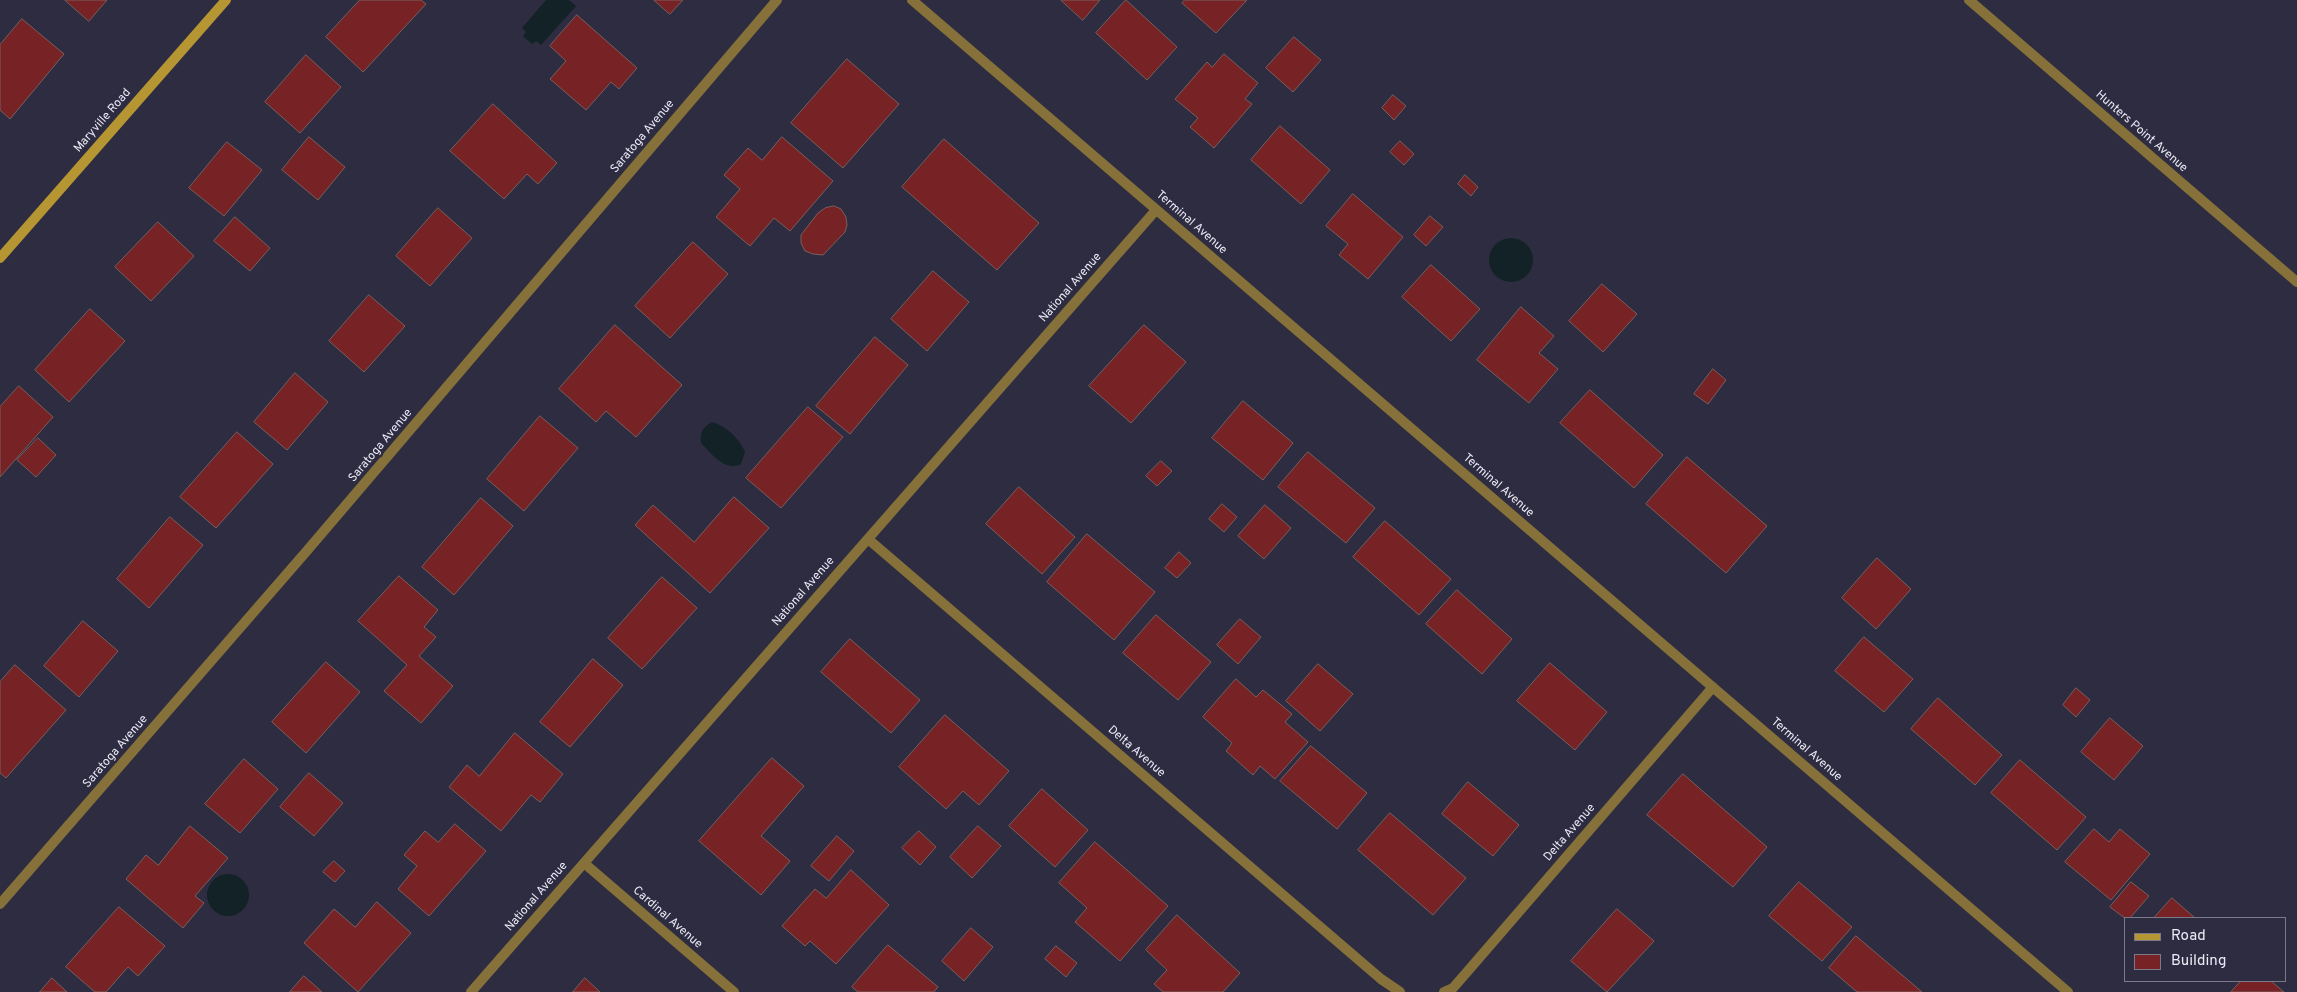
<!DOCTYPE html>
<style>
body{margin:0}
#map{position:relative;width:2297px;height:992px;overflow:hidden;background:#2e2c40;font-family:Overpass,sans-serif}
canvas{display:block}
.legend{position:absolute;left:2124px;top:917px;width:162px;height:65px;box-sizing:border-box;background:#2e2c40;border:1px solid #7a7889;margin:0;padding:6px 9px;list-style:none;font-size:15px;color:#ebeaf7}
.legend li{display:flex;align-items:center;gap:10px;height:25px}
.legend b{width:25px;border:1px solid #7a7889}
</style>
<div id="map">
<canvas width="2297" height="992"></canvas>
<ul class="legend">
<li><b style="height:6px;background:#b69533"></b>Road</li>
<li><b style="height:14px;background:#772326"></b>Building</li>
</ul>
</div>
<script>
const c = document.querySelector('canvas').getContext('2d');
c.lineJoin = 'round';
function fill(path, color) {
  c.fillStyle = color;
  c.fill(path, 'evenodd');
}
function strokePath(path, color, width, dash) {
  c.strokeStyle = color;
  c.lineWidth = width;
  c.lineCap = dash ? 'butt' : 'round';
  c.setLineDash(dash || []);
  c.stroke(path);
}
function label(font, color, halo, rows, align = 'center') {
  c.font = font + ' Overpass,sans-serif';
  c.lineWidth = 5;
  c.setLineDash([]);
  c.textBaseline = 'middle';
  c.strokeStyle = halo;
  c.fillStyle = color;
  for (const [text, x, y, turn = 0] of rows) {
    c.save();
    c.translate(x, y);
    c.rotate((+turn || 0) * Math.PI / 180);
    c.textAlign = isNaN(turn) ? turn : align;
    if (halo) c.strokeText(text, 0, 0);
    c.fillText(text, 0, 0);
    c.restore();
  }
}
const water = new Path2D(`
 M 546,0 L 569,0 L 576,6 L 541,45 L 536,41 L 532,44 L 523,36 L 526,32 L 522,28 Z
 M1489 260a22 22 0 1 1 44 0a22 22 0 1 1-44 0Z
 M 712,422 C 726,426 739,438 745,452 L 741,464 C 725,472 712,454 701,443 C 700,432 702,428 712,422 Z
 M207 895a21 21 0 1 1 42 0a21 21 0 1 1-42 0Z`);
const building = new Path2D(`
 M 65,0 L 107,0 L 89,21 Z
 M 360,0 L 421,0 L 426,4 L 363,72 L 326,37 Z
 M 654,0 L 683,0 L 670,14 Z
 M 1061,0 L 1100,0 L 1083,20 Z
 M 1126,0 L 1177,47 L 1147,80 L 1096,33 Z
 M 1185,0 L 1247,0 L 1216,33 L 1182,3 Z
 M 577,15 L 637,68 L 619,89 L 611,82 L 586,110 L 550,79 L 566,61 L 550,46 Z
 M 22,19 L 64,54 L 10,119 L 0,110 L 0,45 Z
 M 1294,37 L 1321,60 L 1293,92 L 1266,68 Z
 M 1224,54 L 1258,83 L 1245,99 L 1252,104 L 1214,148 L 1190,127 L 1198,118 L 1175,99 L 1207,62 L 1212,67 Z
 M 306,55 L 341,87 L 300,133 L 265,102 Z
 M 847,59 L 899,104 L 843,168 L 791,123 Z
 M 1393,95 L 1406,106 L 1394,120 L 1382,108 Z
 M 493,104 L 557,163 L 538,184 L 527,174 L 504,199 L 450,151 Z
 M 1280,126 L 1330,170 L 1301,204 L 1251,160 Z
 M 309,137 L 345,167 L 318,200 L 282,170 Z
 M 782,137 L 833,181 L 790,231 L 774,218 L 750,246 L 716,217 L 740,189 L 724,175 L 748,148 L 762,160 Z
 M 944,139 L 1039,223 L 997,270 L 902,187 Z
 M 1400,141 L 1414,154 L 1404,165 L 1390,152 Z
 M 227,142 L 262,170 L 224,216 L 189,188 Z
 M 1465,175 L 1478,187 L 1471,196 L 1458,184 Z
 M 1353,194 L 1403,237 L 1368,279 L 1339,255 L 1348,244 L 1326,226 Z
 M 834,206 L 841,209 L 846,217 L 847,225 L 845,232 L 823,255 L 813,254 L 805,251 L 801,243 L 801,235 L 818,213 L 825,208 Z
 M 438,208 L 472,238 L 430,286 L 396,256 Z
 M 1430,216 L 1443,227 L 1426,246 L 1414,235 Z
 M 235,217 L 270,248 L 250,271 L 214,241 Z
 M 158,222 L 194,256 L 151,301 L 115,267 Z
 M 693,242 L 728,274 L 670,338 L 635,306 Z
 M 1431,265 L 1480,309 L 1451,341 L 1402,297 Z
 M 933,271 L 969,302 L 927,351 L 891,319 Z
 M 1602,284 L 1637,314 L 1603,352 L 1569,321 Z
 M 369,295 L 405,326 L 364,372 L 329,341 Z
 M 1521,307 L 1554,336 L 1539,353 L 1558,369 L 1529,403 L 1477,360 Z
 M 90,309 L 125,341 L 69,402 L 35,370 Z
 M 615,325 L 682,385 L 636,437 L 606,411 L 596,422 L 559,389 Z
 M 1144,325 L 1186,362 L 1131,423 L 1089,386 Z
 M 875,337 L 908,365 L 850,434 L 816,406 Z
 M 1713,369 L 1726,380 L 1708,404 L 1694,394 Z
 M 295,373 L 328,402 L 287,450 L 254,422 Z
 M 19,386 L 53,417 L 0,477 L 0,407 Z
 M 1590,390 L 1663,455 L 1634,488 L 1560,423 Z
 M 1243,401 L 1293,443 L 1263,480 L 1212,438 Z
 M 808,407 L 843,437 L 781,508 L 746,478 Z
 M 540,416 L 578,448 L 524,511 L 487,479 Z
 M 237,432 L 273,464 L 216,528 L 180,497 Z
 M 38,438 L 56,455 L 36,477 L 17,460 Z
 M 1308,452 L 1375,508 L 1346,543 L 1278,487 Z
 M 1687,457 L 1767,526 L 1726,573 L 1646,504 Z
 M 1161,461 L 1172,471 L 1157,486 L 1146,476 Z
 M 1019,487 L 1075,537 L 1042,574 L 986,524 Z
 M 734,497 L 769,528 L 710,593 L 635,525 L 653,505 L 694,542 Z
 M 481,498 L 513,526 L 454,595 L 422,567 Z
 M 1222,504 L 1237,517 L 1224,532 L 1209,519 Z
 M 1265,505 L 1291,528 L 1264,559 L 1238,536 Z
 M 170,517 L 203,545 L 149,608 L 117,579 Z
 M 1385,521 L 1451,579 L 1419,615 L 1353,557 Z
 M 1087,534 L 1155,592 L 1114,640 L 1047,582 Z
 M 1179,552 L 1191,563 L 1177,578 L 1165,568 Z
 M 1877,558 L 1911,589 L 1876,629 L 1842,598 Z
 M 399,576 L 438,610 L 424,627 L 436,637 L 419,656 L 453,686 L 421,723 L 384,691 L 407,665 L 358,621 Z
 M 662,577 L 697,608 L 642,669 L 608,638 Z
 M 1457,590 L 1512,639 L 1482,674 L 1426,624 Z
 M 1156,615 L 1211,662 L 1178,700 L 1123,653 Z
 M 1240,619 L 1261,637 L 1238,664 L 1217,645 Z
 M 83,621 L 118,651 L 79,697 L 44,666 Z
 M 1864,637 L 1913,679 L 1884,712 L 1835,671 Z
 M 850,639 L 920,700 L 891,733 L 821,672 Z
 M 593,659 L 623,685 L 570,747 L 540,722 Z
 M 326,662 L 360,692 L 306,753 L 272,722 Z
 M 1550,663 L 1607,712 L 1575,750 L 1517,701 Z
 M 1318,664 L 1353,694 L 1320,731 L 1286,701 Z
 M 15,665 L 66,710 L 6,778 L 0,773 L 0,682 Z
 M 1236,679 L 1256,697 L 1263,690 L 1292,714 L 1285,722 L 1308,742 L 1275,779 L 1260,766 L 1253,775 L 1226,751 L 1232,743 L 1203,717 Z
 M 2076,688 L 2090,700 L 2076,717 L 2063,705 Z
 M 1938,698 L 2002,755 L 1975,785 L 1911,729 Z
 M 945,715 L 1009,771 L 979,805 L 963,791 L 946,809 L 899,767 Z
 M 2110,718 L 2143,746 L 2114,780 L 2081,752 Z
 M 515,733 L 563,774 L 540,802 L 531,795 L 501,831 L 449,787 L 467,765 L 479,776 Z
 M 1311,746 L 1367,793 L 1337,829 L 1280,781 Z
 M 772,758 L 804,786 L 761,836 L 790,861 L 761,895 L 699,841 Z
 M 244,759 L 278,789 L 240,833 L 205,804 Z
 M 2020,760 L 2086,817 L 2057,850 L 1991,793 Z
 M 309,773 L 343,803 L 314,836 L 280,807 Z
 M 1683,774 L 1767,847 L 1733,887 L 1647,815 Z
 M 1468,782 L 1519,825 L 1493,856 L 1442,814 Z
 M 1042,789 L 1088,830 L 1055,867 L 1009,826 Z
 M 1390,813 L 1466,878 L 1433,915 L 1358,850 Z
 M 455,824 L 486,851 L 429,916 L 398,889 L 417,866 L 404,855 L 425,831 L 438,842 Z
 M 190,826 L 228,858 L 195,896 L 204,903 L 183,928 L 126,879 L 146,855 L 158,865 Z
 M 978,826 L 1001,846 L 972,878 L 950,857 Z
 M 2094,829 L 2109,842 L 2120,829 L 2150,854 L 2111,900 L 2065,862 Z
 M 919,831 L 936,847 L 920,865 L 902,848 Z
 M 837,836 L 854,851 L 829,881 L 811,866 Z
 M 1095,842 L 1168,906 L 1120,961 L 1075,922 L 1087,908 L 1059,883 Z
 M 334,861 L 345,871 L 335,882 L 323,872 Z
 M 851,870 L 889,905 L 836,964 L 810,941 L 805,946 L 782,926 L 815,889 L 826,898 Z
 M 1799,882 L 1852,927 L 1822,961 L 1769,916 Z
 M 2131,882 L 2149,896 L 2130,918 L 2126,919 L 2110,907 Z
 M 2172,898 L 2195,918 L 2154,918 Z
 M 377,902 L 411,933 L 358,992 L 304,943 L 334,909 L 355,927 Z
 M 119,907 L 165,946 L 138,976 L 128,967 L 106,992 L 95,992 L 66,967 Z
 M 1617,909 L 1654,941 L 1607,992 L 1571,961 Z
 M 1177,915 L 1240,973 L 1223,992 L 1163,992 L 1154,984 L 1167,970 L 1146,950 Z
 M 971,928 L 993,947 L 964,981 L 942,961 Z
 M 1856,936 L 1922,992 L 1857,992 L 1829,968 Z
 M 888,945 L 938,987 L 934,992 L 858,992 L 852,987 Z
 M 1056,946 L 1077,963 L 1066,977 L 1045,959 Z
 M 304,976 L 322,992 L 290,992 Z
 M 52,978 L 67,992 L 40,992 Z
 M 585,978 L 600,992 L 573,992 Z
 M 2241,981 L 2271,981 L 2284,992 L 2231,992 Z`);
const minor = new Path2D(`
 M 912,0 L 2068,992
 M 1969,0 L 2297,282
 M 868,539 L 1381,979 L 1400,992
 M 584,863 L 734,992
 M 0,904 L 305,553 L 777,0
 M 471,992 L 1156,210
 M 1444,992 L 1453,988 L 1467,972 L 1713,687`);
const secondary = new Path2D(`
 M 0,258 L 226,0`);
const streetNames = [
 ["Maryville Road",103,121,-49],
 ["Hunters Point Avenue",2141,132,41],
 ["Saratoga Avenue",643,137,-50],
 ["Terminal Avenue",1191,223,41],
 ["National Avenue",1071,288,-49],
 ["Saratoga Avenue",381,446,-50],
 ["Terminal Avenue",1498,486,41],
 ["National Avenue",804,592,-49],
 ["Terminal Avenue",1806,750,41],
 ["Saratoga Avenue",116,752,-49],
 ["Delta Avenue",1136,752,41],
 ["Delta Avenue",1570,833,-49],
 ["National Avenue",537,897,-49],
 ["Cardinal Avenue",667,918,41]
];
fill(water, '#122226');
fill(building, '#772326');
strokePath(building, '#795f5d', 1);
strokePath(minor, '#857139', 10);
strokePath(secondary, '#b69533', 10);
label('12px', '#ebeaf7', '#2e2c40', streetNames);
</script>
